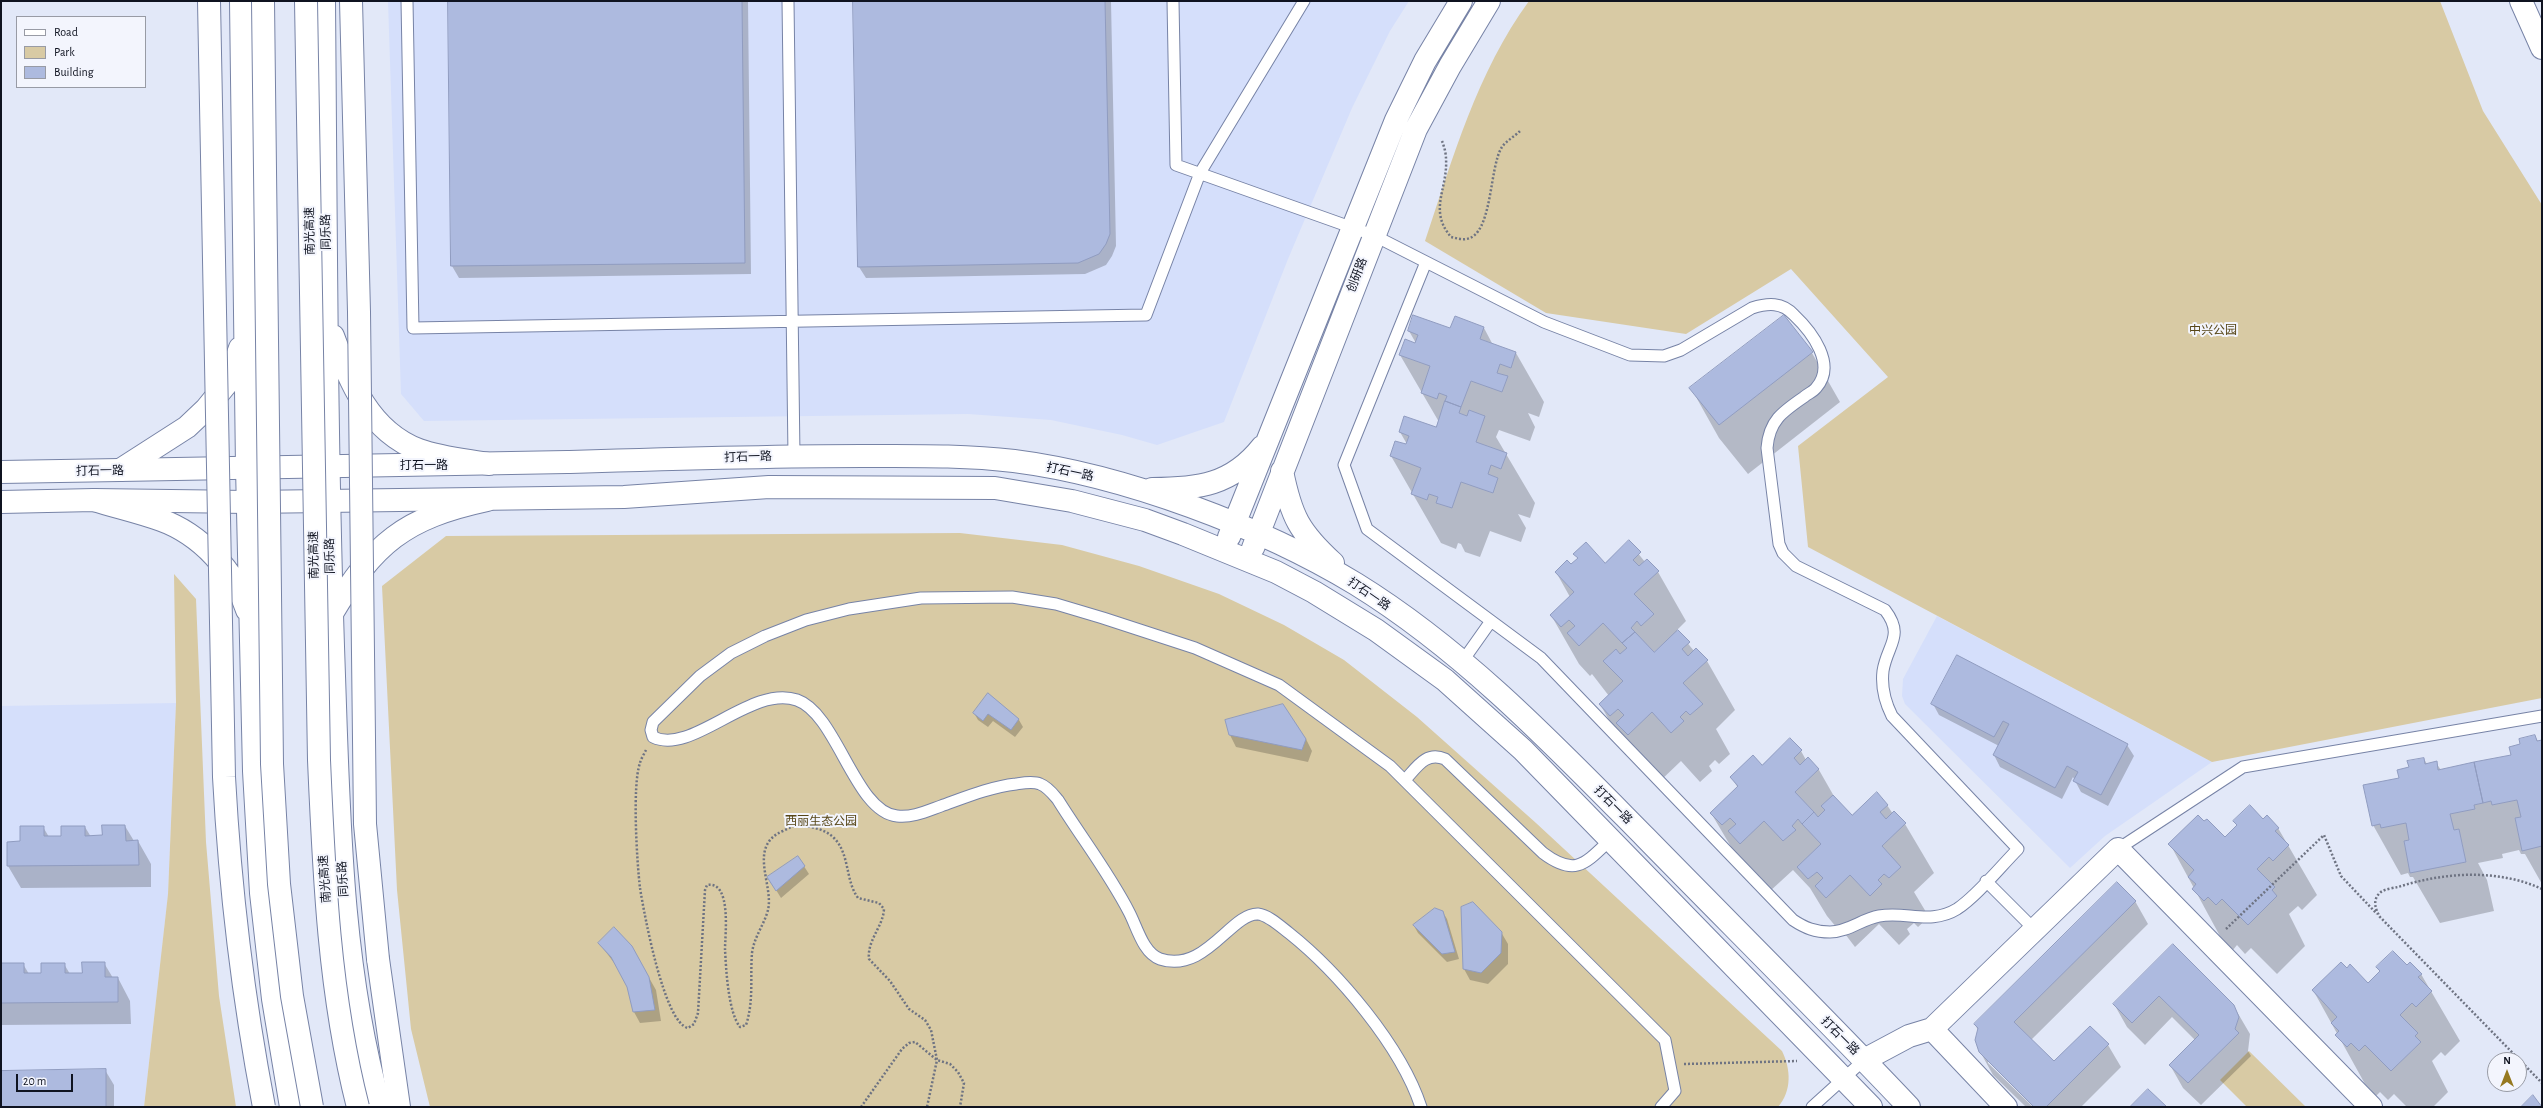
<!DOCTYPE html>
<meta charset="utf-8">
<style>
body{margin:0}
#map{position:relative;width:2543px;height:1108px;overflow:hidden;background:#e2e8f8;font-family:"Alegreya Sans",sans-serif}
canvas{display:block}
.frame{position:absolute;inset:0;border:2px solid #0f1320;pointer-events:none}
.legend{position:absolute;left:16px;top:16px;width:130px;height:72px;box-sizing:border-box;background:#f3f5fd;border:1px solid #989ba5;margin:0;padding:5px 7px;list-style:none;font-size:12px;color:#0f1320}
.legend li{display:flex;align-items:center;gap:8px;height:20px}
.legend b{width:20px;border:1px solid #989ba5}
.north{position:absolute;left:2487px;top:1052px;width:40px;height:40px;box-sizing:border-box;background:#f3f5fd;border:1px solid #989ba5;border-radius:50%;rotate:0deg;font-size:11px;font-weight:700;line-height:16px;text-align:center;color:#0f1320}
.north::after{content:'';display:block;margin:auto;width:14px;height:18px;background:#967920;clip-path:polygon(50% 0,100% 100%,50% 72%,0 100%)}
.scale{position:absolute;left:16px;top:1074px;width:57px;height:18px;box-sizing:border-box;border:2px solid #0f1320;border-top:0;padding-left:5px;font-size:12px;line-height:14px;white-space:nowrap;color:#0f1320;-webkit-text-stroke:3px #f3f5fd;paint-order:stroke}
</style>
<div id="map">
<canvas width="2543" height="1108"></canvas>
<div class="frame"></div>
<ul class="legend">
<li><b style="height:5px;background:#fff"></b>Road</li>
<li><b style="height:11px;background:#d8caa4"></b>Park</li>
<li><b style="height:11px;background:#adbadf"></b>Building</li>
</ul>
<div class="north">N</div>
<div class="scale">20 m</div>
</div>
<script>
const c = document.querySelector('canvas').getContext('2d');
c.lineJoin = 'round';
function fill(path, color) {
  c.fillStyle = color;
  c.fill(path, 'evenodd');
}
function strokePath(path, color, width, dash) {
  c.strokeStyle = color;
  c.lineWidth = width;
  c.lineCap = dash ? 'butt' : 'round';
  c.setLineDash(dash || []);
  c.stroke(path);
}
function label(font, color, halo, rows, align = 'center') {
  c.font = font + ' "Alegreya Sans","Noto Sans SC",sans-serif';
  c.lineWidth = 4;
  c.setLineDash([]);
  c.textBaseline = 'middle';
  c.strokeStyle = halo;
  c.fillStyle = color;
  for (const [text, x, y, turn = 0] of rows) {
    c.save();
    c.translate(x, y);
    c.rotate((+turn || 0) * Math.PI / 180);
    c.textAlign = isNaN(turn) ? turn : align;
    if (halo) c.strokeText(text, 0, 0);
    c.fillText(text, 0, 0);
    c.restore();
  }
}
const built = new Path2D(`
 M 388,1 L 1409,1 L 1390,31 L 1352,108 L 1288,259 L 1224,422 L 1157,445 L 1122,435 L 1051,420 L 968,414 L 424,421 L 401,394 Z
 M 1937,616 L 2212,762 L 2105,836 L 2070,868 L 1905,704 L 1902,696 L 1903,679 Z
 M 176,703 L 168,895 L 144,1107 L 1,1107 L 1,706 Z`);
const green = new Path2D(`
 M 1529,1 L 2440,1 L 2483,111 L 2542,205 L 2542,698 L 2212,762 L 1808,547 L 1798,446 L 1888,377 L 1791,269 L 1686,334 L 1546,313 L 1425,241 C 1453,158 1477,72 1529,1 Z
 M 960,533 L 1062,545 L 1139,566 L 1219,594 L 1284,625 L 1344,660 L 1417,717 L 1536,823 L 1782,1051 C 1791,1069 1792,1091 1778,1107 L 430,1107 L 411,1029 L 397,890 L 382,586 L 446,536 Z
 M 174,574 L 196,599 L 206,842 L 219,996 L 236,1107 L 144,1107 L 168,894 L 176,703 Z
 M 2249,1051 L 2306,1107 L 2247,1107 L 2220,1080 Z`);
const shadow = new Path2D(`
 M 449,1 L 748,1 L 751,274 L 459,278 L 452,266 Z
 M 854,1 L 1111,1 L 1116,246 L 1112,256 L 1106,265 L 1085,274 L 866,278 L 859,267 Z
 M 1783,317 L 1812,353 L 1840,402 L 1748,474 L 1719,438 L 1691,388 Z
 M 1484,328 L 1493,345 L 1516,353 L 1544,402 L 1539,417 L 1528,413 L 1535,427 L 1530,441 L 1499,430 L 1496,437 L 1535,503 L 1530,518 L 1518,514 L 1526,528 L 1521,542 L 1490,531 L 1480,557 L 1465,552 L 1461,544 L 1458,543 L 1456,549 L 1441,543 L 1391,456 L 1408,446 L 1400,432 L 1405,417 L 1436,429 L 1439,422 L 1400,355 L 1417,345 L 1409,331 Z
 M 1629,542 L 1645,562 L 1658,572 L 1686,621 L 1677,630 L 1694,651 L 1707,661 L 1735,710 L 1716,729 L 1730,754 L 1719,764 L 1715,760 L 1709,766 L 1712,771 L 1700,782 L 1681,761 L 1657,784 L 1628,754 L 1600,704 L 1609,696 L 1592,674 L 1590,676 L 1579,664 L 1551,615 L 1570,597 L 1556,572 L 1571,566 L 1578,559 L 1575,554 L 1605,564 Z
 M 988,694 L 1019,720 L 1023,727 L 1015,737 L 993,721 L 988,727 L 978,720 L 974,713 Z
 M 1933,704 L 2127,745 L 2134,756 L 2108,806 L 2081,792 L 2073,777 L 2062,799 L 2000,767 L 1994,755 L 1999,746 L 1939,715 Z
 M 1230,735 L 1306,739 L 1312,751 L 1308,762 L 1236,747 Z
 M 2535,736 L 2538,741 L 2542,741 L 2542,884 L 2525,854 L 2521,854 L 2519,850 L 2502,854 L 2503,858 L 2478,863 L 2487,880 L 2494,911 L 2440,923 L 2413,877 L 2410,877 L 2408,873 L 2401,875 L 2373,825 L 2400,779 L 2410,768 L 2424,759 L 2427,764 L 2436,763 L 2441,770 L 2512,756 L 2521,745 Z
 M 1801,751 L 1806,760 L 1808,758 L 1819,770 L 1835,798 L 1852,817 L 1887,805 L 1893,814 L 1894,812 L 1905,824 L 1934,873 L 1914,892 L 1929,917 L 1918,927 L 1914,923 L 1907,929 L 1910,934 L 1899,945 L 1879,924 L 1855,947 L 1839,926 L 1837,928 L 1827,916 L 1810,888 L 1793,870 L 1769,892 L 1740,862 L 1711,813 L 1738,788 L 1731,777 Z
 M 2263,820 L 2278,828 L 2317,895 L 2302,910 L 2298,906 L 2289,914 L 2305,946 L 2277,974 L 2251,948 L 2245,954 L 2237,945 L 2233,950 L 2221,938 L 2170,844 L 2225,838 L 2237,826 L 2234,821 Z
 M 125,826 L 134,841 L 138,841 L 151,864 L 151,887 L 21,888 L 8,866 L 21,842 L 43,827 L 49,837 L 62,837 L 85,827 L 91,837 L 103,836 Z
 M 798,857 L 809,874 L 781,898 L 773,885 Z
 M 2135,901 L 2148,924 L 2031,1040 L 2054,1063 L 2108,1045 L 2121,1067 L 2081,1107 L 2036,1107 L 1988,1060 L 1988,1063 L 2033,1107 L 2026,1107 L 1993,1075 L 1977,1046 L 1978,1030 L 1975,1025 Z
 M 1442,911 L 1447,919 L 1459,959 L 1447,962 L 1418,933 L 1414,926 Z
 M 1501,932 L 1508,944 L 1508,964 L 1488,984 L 1470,980 L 1464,969 Z
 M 599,943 L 631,946 L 656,990 L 661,1021 L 640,1023 L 634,1012 L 628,986 L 618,968 Z
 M 2173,946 L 2233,1005 L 2250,1034 L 2248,1051 L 2251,1056 L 2201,1105 L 2183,1088 L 2170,1065 L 2195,1040 L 2172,1017 L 2145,1045 L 2127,1027 L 2114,1004 Z
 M 104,963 L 113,978 L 118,978 L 130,1001 L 131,1024 L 1,1025 L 1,964 L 23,964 L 29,974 L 42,974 L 64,964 L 70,974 L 83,974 Z
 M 2377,967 L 2406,967 L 2421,974 L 2460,1041 L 2445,1056 L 2441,1052 L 2432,1061 L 2448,1092 L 2433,1107 L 2407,1107 L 2394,1094 L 2388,1100 L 2380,1092 L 2376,1096 L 2365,1084 L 2313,990 L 2347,969 L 2368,984 L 2380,972 Z
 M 105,1070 L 114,1085 L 114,1107 L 1,1107 L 1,1072 Z`);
const building = new Path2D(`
 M 448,1 L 742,1 L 745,263 L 451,266 Z
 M 853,1 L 1105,1 L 1110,234 L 1106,244 L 1099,254 L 1078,263 L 858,267 Z
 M 1413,315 L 1450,328 L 1455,316 L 1484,327 L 1480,339 L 1516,352 L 1511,368 L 1500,364 L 1497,373 L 1508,376 L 1502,392 L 1471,381 L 1461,407 L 1445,401 L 1447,396 L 1439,393 L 1437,399 L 1421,393 L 1430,366 L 1399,355 L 1405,339 L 1415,343 L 1418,335 L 1408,331 Z
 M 1784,315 L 1813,352 L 1719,425 L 1689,388 Z
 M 1445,401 L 1461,407 L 1459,413 L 1467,416 L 1469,410 L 1485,416 L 1476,442 L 1507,453 L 1501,469 L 1491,465 L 1488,474 L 1498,478 L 1493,493 L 1461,482 L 1452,508 L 1436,503 L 1438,497 L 1429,494 L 1427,500 L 1411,494 L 1421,468 L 1390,456 L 1395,441 L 1406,444 L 1409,436 L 1399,432 L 1404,416 L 1436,427 Z
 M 1629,540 L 1641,552 L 1633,560 L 1639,566 L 1647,559 L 1659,571 L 1634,594 L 1654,614 L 1641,626 L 1637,621 L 1631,628 L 1635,632 L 1622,643 L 1603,623 L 1579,646 L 1567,633 L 1575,626 L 1569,620 L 1561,627 L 1550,615 L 1574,592 L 1555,572 L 1567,560 L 1571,564 L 1578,558 L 1573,554 L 1586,542 L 1605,563 Z
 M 1678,630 L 1690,642 L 1682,649 L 1688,656 L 1696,648 L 1708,660 L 1683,683 L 1703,704 L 1690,715 L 1686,711 L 1680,717 L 1684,721 L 1671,733 L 1652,712 L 1628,735 L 1616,723 L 1624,715 L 1618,709 L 1610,716 L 1599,704 L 1623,681 L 1603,661 L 1616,649 L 1620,654 L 1627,648 L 1622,643 L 1635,632 L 1654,652 Z
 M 1957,655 L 2128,744 L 2101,795 L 2073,781 L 2078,772 L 2067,766 L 2055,788 L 1993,755 L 2009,724 L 2003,721 L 1994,737 L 1931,704 Z
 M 988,693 L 1019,719 L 1011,730 L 988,714 L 983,721 L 973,713 Z
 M 1283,704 L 1306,739 L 1302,750 L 1229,735 L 1225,720 Z
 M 2535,735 L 2537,741 L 2542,740 L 2542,846 L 2522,851 L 2515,818 L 2521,817 L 2517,800 L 2492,805 L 2491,801 L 2483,803 L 2474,762 L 2511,755 L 2509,747 L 2520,744 L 2519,739 Z
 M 1790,738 L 1802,750 L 1794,758 L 1800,765 L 1808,757 L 1819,769 L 1795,792 L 1814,812 L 1802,824 L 1798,819 L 1792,826 L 1796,830 L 1783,841 L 1764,821 L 1740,844 L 1728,831 L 1736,824 L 1730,818 L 1722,825 L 1710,813 L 1738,786 L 1730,777 L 1753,755 L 1762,765 Z
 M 2424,758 L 2425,764 L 2437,761 L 2438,770 L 2474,762 L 2483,803 L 2474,805 L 2475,809 L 2450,814 L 2454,830 L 2459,829 L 2466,862 L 2410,873 L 2404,841 L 2409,840 L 2406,823 L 2381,828 L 2380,824 L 2372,826 L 2363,785 L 2399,778 L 2397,770 L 2409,767 L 2407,761 Z
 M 1877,792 L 1888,805 L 1880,812 L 1886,819 L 1894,811 L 1906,823 L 1882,846 L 1901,867 L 1889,878 L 1884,874 L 1878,880 L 1882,884 L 1870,896 L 1850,875 L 1826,898 L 1815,886 L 1823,878 L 1817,872 L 1808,879 L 1797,867 L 1821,844 L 1802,824 L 1814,812 L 1818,817 L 1825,810 L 1821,806 L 1833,795 L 1852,815 Z
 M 2250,805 L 2263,819 L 2267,815 L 2279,828 L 2275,831 L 2289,845 L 2273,861 L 2269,857 L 2257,869 L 2275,887 L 2272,890 L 2277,896 L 2248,925 L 2222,899 L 2216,905 L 2208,897 L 2204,901 L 2192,889 L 2196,884 L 2188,877 L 2194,870 L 2168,844 L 2198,815 L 2204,821 L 2207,819 L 2225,837 L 2237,825 L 2233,821 Z
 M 102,825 L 125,825 L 126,841 L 138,840 L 139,865 L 7,866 L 7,842 L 20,841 L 20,826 L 44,826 L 44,836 L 61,836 L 61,826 L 85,826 L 85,836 L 102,835 Z
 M 798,856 L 805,866 L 776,891 L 767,877 Z
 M 2117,882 L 2136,901 L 2014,1022 L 2054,1061 L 2090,1026 L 2109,1044 L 2046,1107 L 2034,1107 L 1979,1052 L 1975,1040 L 1978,1028 L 1974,1024 Z
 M 1473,902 L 1502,932 L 1501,953 L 1481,973 L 1463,969 L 1461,907 Z
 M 1435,908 L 1443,911 L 1455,952 L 1442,954 L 1413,925 Z
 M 614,927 L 632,946 L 649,977 L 655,1010 L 633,1012 L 627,987 L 611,957 L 598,943 Z
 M 2173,944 L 2234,1005 L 2239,1017 L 2235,1029 L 2239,1033 L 2188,1083 L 2169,1065 L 2199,1035 L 2159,996 L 2132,1023 L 2113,1004 Z
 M 2393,951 L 2407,965 L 2410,962 L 2422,974 L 2418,977 L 2432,991 L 2416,1007 L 2412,1003 L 2400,1015 L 2418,1033 L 2415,1036 L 2421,1042 L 2391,1071 L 2365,1045 L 2359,1051 L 2351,1043 L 2347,1047 L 2335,1035 L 2339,1031 L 2331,1023 L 2337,1017 L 2312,990 L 2341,962 L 2347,968 L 2350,964 L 2368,983 L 2380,971 L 2376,967 Z
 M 82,962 L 105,962 L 105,977 L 118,977 L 118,1002 L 1,1003 L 1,963 L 24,963 L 24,973 L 41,973 L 41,963 L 65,963 L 65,973 L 82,973 Z
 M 106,1069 L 106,1107 L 1,1107 L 1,1071 Z
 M 2148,1089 L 2167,1107 L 2130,1107 Z
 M 2533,1095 L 2542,1107 L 2521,1107 Z`);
const path = new Path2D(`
 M 1442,141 C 1444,146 1446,153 1446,159 C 1448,189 1428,210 1451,237 C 1456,238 1462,240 1466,239 C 1493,236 1489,166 1502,147 C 1506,141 1515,136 1520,131
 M 646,750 C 644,754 641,759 640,763 C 632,785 637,863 640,888 C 644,913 664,1023 688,1028 L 694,1024 L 698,1013 L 705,890 L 707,885 C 732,880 725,936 725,949 C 726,968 728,1012 740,1027 L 746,1025 C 754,1001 750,977 752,953 C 754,937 764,925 768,910 C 774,885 747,846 783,831 C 789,828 795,825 800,825 C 812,827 825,829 834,838 C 850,854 845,880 858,898 L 879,903 L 884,909 C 883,927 867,940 869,959 L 890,981 L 909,1009 L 925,1020 L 931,1030 L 937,1060 L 927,1107
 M 2542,889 C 2531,884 2519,880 2507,878 C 2470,871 2433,876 2398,887 C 2393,888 2385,889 2381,892 C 2372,899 2375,909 2380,917 L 2542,1083
 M 2226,929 L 2324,835 L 2341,876 L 2377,914
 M 1684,1064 L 1797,1061
 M 861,1107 L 902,1049 L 909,1043 L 915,1042 L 937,1060 L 950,1064 L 958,1072 L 964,1083 L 960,1107`);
const service = new Path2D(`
 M 407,1 L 413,328 L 1146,315 L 1200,173 L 1304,1
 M 788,1 L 794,456
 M 1173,1 L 1176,165 L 1373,235 L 1544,322 L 1630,355 L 1664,356 L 1681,350 L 1752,308 C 1768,303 1782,302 1794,315 C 1812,332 1837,365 1816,388 C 1813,392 1807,394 1804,397 C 1782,412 1769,421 1767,448 L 1779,544 L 1783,553 L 1796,566 L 1885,610 C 1905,636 1887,645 1883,671 C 1881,688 1885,702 1892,716 L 2018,849 C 2001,866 1977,896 1957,909 C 1931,925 1906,911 1879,916 C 1862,919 1848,932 1830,932 C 1815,932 1805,928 1793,920 L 1541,658 L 1367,529 L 1344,465 L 1426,262
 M 1462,662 L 1491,621
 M 1405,780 C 1417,767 1426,751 1445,759 L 1543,853 C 1575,877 1585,864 1610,840
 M 2118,849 L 2243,767 L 2542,716
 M 1986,881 L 2035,930
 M 1421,1107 C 1401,1046 1338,972 1289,933 C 1280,926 1268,915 1258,914 C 1231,913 1205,974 1160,959 C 1143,953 1137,927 1129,912 C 1109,873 1081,837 1058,800 C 1053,794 1048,787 1040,784 C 1033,781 1023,783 1016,784 C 990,787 966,797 941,806 C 927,811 912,818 897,816 C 855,812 837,714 797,700 C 751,684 692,756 653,737 L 651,730 L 653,722 L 700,676 L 731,653 L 765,636 L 806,620 L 849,609 L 921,598 L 1012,597 L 1056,604 L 1103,618 L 1195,648 L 1279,685 L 1390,766 L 1665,1040 L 1675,1091 L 1661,1107
 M 1812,1107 L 1864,1060`);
const minor = new Path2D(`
 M 1932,1029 L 2006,1107
 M 1864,1060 L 1909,1036 L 1932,1029 L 2118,849 L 2371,1107`);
const tertiary = new Path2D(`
 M 1,472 L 120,470
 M 1,502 L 94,500 L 248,502`);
const secondary = new Path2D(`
 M 2521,1 L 2542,48
 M 120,470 C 269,466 418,466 567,462 C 666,459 764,456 862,456 C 913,456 964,455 1014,461 C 1124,475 1262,527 1356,584 C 1466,652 1556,747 1646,838 C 1734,928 1823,1016 1909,1107
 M 1282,471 C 1291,516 1299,532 1333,563
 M 1152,489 C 1198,489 1232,485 1262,447
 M 250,502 L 624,497 L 769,487 L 995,488 L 1072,501 L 1145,520 L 1183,534 L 1276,572 L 1314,592 L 1376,630 L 1445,680 L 1523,750 L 1871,1107
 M 1229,537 L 1396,120 L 1425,61 L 1461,1
 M 1253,548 L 1416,129 L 1450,66 L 1489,1`);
const primary = new Path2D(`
 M 241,1 L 247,467 L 254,771 L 261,893 L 273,999 L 291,1107
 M 324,1 C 326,226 326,451 334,676 C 339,820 341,967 380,1107
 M 333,336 C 350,382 369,431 419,450 C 441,458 466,460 489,464
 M 120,470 L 187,427 L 206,409 L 228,382 L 240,348
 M 94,500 C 116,507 139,512 161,520 C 200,534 235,571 247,610
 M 331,615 C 374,543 404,518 487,500`);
const motorway = new Path2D(`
 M 378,959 L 399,1107`);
const motorwayBridge = new Path2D(`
 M 209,1 L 224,777 C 230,888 243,998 264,1107
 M 263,1 L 272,764 L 279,884 L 292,996 L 312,1107
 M 306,1 L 319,760 C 324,876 329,994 358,1107
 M 351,1 L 359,312 L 365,824 L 378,959`);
const streetNames = [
 ["南光高速",310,231,-91],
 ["同乐路",326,232,-91],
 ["创研路",1357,275,-69],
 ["打石一路",748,457,-2],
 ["打石一路",424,465],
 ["打石一路",100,471,-1],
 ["打石一路",1070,472,12],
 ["南光高速",314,555,-91],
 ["同乐路",330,556,-91],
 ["打石一路",1369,594,34],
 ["打石一路",1613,805,45],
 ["南光高速",325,879,-94],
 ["同乐路",343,879,-94],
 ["打石一路",1840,1036,45]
];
const parkNames = [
 ["中兴公园",2213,330],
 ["西丽生态公园",821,821]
];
fill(built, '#d5dffb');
fill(green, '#d8caa4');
fill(shadow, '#0003');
fill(building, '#adbadf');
strokePath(building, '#909cc0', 1);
strokePath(service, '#7783a6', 13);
strokePath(minor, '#7783a6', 24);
strokePath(tertiary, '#7783a6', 24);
strokePath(secondary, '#7783a6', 24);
strokePath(primary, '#7783a6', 24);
strokePath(motorway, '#7783a6', 24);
strokePath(path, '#6e7382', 2.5, [2, 2]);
strokePath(service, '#fff', 11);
strokePath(minor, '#fff', 22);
strokePath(tertiary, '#fff', 22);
strokePath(secondary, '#fff', 22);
strokePath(primary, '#fff', 22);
strokePath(motorway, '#fff', 22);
strokePath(motorwayBridge, '#7783a6', 24, []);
strokePath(motorwayBridge, '#fff', 22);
label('12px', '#0f1320', '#f3f5fd', streetNames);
label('12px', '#574617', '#f3f5fd', parkNames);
</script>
